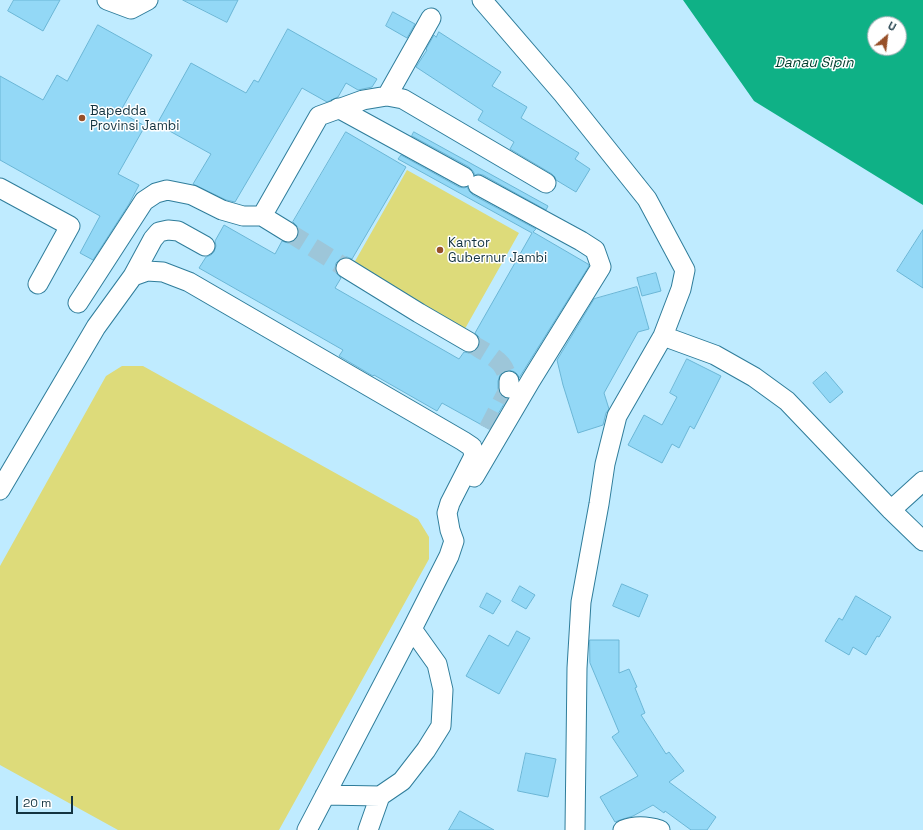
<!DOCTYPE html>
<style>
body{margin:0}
#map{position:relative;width:923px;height:830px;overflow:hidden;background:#bfebff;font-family:"Space Grotesk",sans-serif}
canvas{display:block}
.north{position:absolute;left:867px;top:16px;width:40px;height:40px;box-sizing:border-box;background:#fff;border:1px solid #a1adb3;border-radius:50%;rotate:28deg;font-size:11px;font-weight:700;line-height:16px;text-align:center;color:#133340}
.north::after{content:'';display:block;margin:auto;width:14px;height:18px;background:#975029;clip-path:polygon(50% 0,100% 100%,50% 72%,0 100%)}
.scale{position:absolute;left:16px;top:796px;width:57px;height:18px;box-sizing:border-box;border:2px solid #133340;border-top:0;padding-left:5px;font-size:12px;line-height:14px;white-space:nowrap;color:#133340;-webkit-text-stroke:3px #fff;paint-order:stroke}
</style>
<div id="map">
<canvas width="923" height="830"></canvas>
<div class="north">U</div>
<div class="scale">20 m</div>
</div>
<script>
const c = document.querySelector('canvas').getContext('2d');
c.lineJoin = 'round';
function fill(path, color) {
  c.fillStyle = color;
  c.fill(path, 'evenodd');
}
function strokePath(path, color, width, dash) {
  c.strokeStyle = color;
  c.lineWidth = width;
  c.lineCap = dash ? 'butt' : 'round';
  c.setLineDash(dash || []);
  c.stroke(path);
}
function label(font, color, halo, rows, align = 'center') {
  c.font = font + ' "Space Grotesk",sans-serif';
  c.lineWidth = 3;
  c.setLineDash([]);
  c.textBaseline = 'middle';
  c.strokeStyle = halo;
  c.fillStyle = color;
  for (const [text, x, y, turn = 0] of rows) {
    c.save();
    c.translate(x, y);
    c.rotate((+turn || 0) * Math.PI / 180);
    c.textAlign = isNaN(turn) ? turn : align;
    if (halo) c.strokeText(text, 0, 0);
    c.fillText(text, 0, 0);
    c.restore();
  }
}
const green = new Path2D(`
 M 407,170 L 519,233 L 462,334 L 350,270 Z
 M 122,366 L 143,366 L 418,519 L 429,537 L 429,559 L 279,830 L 118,830 L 0,765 L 0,566 L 106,376 Z`);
const water = new Path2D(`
 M 683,0 L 923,0 L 923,205 L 754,101 ZM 875,24 L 899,24 L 899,48 L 875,48 Z`);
const building = new Path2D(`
 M 14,0 L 60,0 L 43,31 L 8,11 Z
 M 183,0 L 238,0 L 227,22 Z
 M 393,12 L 415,24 L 407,38 L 386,26 Z
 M 98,25 L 152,55 L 120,112 L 145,126 L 118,174 L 139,185 L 129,204 L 93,260 L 80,253 L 100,216 L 0,160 L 0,76 L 43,100 L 57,75 L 67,81 Z
 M 288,29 L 377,79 L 372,87 L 358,90 L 346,83 L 338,97 L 327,102 L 302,88 L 235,202 L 226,200 L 193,184 L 211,154 L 157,124 L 191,63 L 246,93 L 254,80 L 258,82 Z
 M 439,32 L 501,72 L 492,86 L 527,107 L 521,118 L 579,153 L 575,159 L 590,169 L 576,192 L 556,180 L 555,177 L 552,174 L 510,149 L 514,142 L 478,120 L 483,111 L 416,67 L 427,50 L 426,49 L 434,35 L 436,37 Z
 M 346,132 L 406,167 L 352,259 L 347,257 L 341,258 L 336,263 L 335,268 L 336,273 L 341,278 L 335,288 L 459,359 L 464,352 L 469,353 L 474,352 L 479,347 L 480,342 L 479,337 L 475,333 L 532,233 L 398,159 L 401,155 L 459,187 L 464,188 L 467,187 L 469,191 L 473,195 L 536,229 L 533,232 L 588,264 L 589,266 L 519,378 L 518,375 L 515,372 L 509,370 L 504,371 L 500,375 L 498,381 L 498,388 L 499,393 L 503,397 L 507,399 L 489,429 L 442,403 L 437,411 L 374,375 L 373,376 L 339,356 L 343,350 L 199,268 L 206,257 L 211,255 L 214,252 L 216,246 L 215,241 L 224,225 L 275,254 L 282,241 L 288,243 L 294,241 L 298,237 L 299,232 L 297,226 L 293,222 Z
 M 414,132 L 548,206 L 546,210 L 483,175 L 478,174 L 475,175 L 473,171 L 469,167 L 412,136 Z
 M 923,230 L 923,288 L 897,271 Z
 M 656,273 L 661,291 L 642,296 L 637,278 Z
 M 637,287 L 649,329 L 638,332 L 604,393 L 609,409 L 606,413 L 603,425 L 578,433 L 563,385 L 557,360 L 594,299 Z
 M 687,359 L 721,376 L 694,429 L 690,426 L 679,448 L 672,444 L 662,463 L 628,445 L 644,415 L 662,425 L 677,397 L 670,393 Z
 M 826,372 L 843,392 L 830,403 L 813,383 Z
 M 622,584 L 648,595 L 639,617 L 613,606 Z
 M 520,586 L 535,595 L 526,609 L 512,601 Z
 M 487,593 L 501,601 L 493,614 L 480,607 Z
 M 856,596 L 891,617 L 879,637 L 877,636 L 866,655 L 853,647 L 849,655 L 825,641 L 839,618 L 842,620 Z
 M 517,631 L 530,638 L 499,694 L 466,676 L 489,635 L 508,646 Z
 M 590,640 L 619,640 L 619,673 L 629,669 L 637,687 L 635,688 L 645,713 L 641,715 L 666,754 L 669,752 L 684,771 L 669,782 L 716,817 L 707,830 L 691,830 L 665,811 L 664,813 L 653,805 L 633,816 L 620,820 L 615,822 L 600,797 L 638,776 L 612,737 L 619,732 L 590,663 Z
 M 526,753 L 556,759 L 548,797 L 518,791 Z
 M 460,811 L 494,830 L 449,830 Z`);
const minorTunnel = new Path2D(`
 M 288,232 L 346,268
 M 469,342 C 479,349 493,355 501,364 C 505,369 507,375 509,381
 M 488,429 L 509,388`);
const minor = new Path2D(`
 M 107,0 L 131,9 L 148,0
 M 482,0 L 563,94 L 647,199 L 685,270 L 681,289 L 663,336 L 617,416 L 605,464 L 599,504 L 581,602 L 577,668 L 575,830
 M 387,96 L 431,18
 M 338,108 L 464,177
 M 0,188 L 70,226 L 38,284
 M 262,216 L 288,232
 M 346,268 L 419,313 L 469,342
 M 133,276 L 153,239 L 159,232 L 168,230 L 178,231 L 205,246
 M 78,303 L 144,201 L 156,193 L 167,190 L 192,195 L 222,210 L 243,216 L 262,216 L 319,116 L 363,100 L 387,96 L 403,99 L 546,183
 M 663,336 L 715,355 L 754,377 L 787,401 L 891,510 L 923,541
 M 509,381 L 509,388
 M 474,477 L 531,380 L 601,267 L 595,250 L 581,241 L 478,185
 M 0,490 L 96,327 L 133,276 L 147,271 L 163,272 L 189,282 L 463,441 L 472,447 L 474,456 L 450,503 L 447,513 L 450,530 L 454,541 L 449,556 L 412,629 L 307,830
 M 891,510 L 923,481
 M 325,795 L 380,796 L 402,781 L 426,750 L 441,726 L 443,690 L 437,664 L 412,629
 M 368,830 L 380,796
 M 623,830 C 636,825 647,826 660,830`);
const markers = [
 [82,118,4,"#975029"],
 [440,250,4,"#975029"]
];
const poiNames = [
 ["Bapedda",90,111],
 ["Provinsi Jambi",90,126],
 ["Kantor",448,243],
 ["Gubernur Jambi",448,258]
];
const waterNames = [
 ["Danau Sipin",814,63]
];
fill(green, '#dddb7a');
fill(water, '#0fb186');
fill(building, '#93d8f6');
strokePath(building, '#6bb6d6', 1);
strokePath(minorTunnel, '#9dc6d9', 19, [19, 10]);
strokePath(minor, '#2f7d9b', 21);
strokePath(minor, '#fff', 19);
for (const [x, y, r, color] of markers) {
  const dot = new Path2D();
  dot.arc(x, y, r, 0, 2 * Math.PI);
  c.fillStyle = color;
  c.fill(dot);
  strokePath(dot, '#fff', 1.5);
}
label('13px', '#133340', '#fff', poiNames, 'left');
label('italic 14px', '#003d2c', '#fff', waterNames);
</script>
